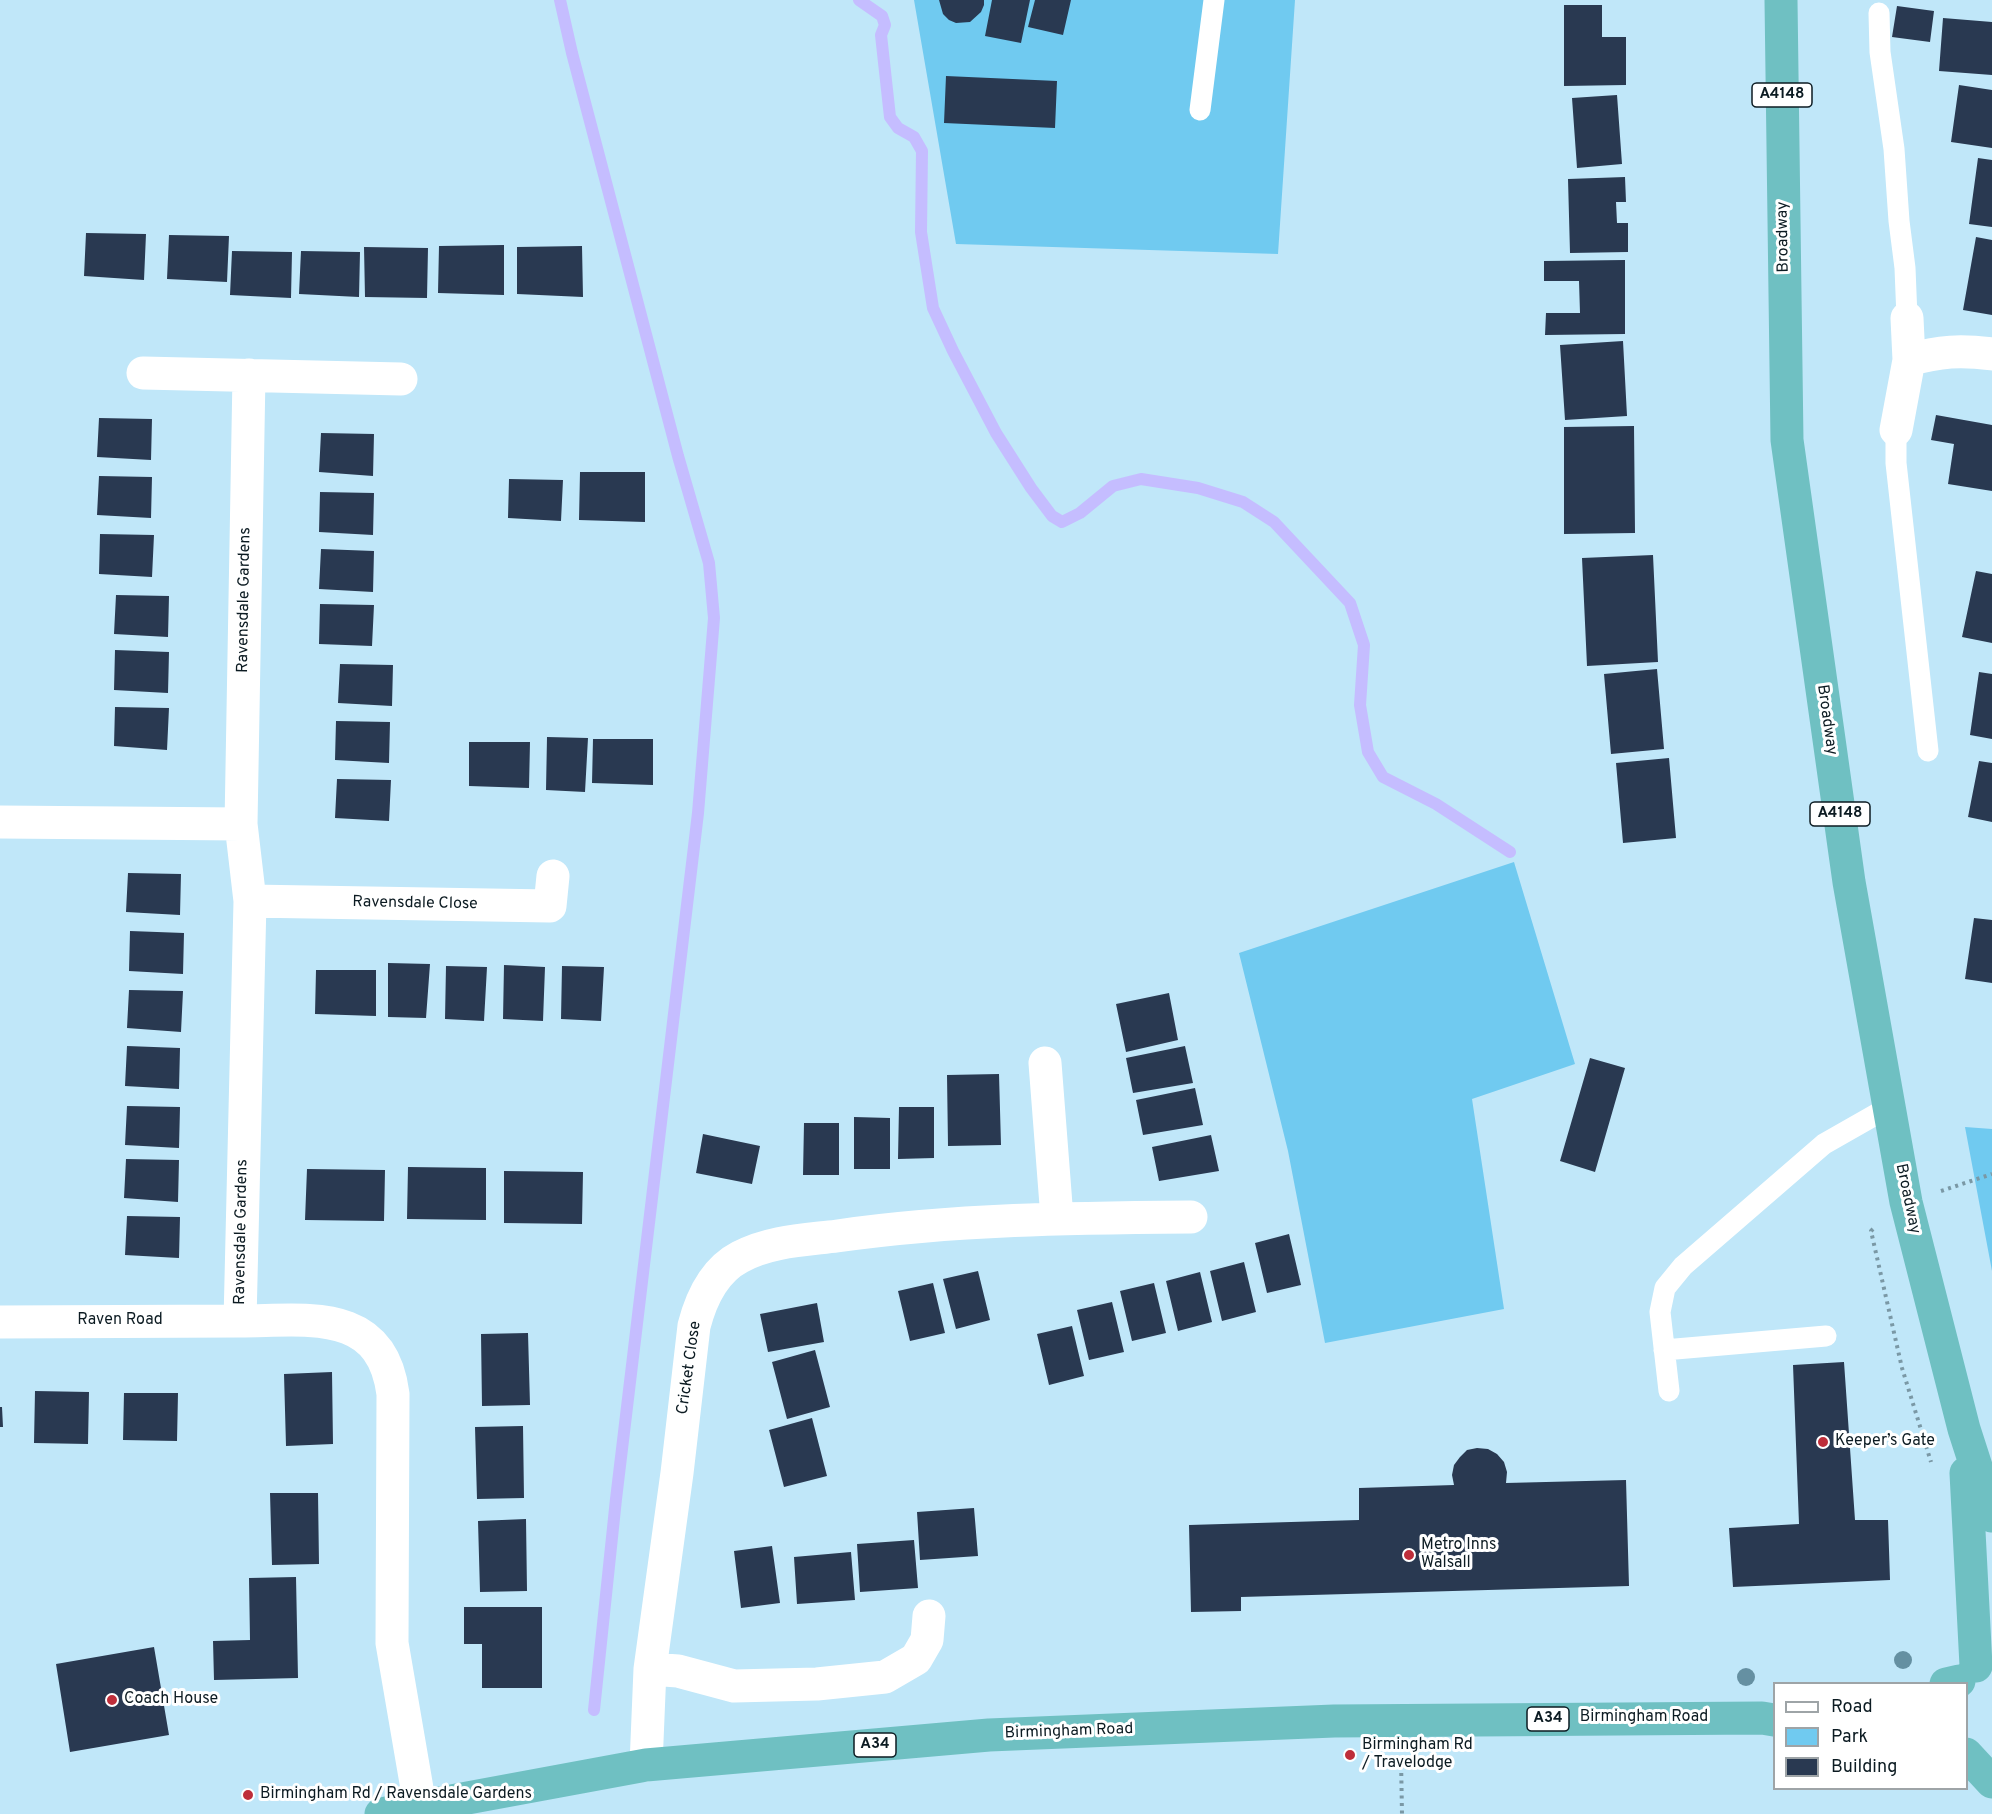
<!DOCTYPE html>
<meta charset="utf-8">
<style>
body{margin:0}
#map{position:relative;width:1992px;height:1814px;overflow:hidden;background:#c0e7f9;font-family:Overpass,sans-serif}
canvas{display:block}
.legend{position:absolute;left:1773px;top:1682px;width:195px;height:108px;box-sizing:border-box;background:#fff;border:2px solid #9ea4a7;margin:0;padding:8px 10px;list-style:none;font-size:18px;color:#0c1b22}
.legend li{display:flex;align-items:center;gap:12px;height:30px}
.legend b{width:30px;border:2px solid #9ea4a7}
</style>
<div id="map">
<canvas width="1992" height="1814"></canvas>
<ul class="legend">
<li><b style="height:8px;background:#fff"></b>Road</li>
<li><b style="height:16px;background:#70caf0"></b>Park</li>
<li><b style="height:16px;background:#293951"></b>Building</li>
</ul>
</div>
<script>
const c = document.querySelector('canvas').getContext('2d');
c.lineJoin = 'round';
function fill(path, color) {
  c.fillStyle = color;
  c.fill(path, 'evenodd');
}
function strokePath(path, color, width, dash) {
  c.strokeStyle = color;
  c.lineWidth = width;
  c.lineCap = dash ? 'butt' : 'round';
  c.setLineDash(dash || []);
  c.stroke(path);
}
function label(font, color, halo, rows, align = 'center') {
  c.font = font + ' Overpass,sans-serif';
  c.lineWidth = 6;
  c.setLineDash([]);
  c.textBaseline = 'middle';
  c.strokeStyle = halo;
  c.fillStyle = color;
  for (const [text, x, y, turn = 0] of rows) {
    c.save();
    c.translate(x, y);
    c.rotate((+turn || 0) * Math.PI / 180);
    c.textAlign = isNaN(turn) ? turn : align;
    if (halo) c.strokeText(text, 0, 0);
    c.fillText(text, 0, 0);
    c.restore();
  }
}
const green = new Path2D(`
 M 914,0 L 1295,0 L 1278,254 L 956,244 Z
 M 1514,862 L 1575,1064 L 1472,1099 L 1504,1309 L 1325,1343 L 1288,1151 L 1239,953 Z
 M 1965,1127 L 1992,1129 L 1992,1271 Z`);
const stream = new Path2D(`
 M 560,0 L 572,53 L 678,456 L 709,563 L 714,618 L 698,813 L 616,1499 L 594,1710
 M 859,0 L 882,16 L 885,25 L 881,35 L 890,117 L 898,128 L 914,137 L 922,151 L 921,232 L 933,308 L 953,351 L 996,433 L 1031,488 L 1052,516 L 1062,522 L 1080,513 L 1113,486 L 1141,479 L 1198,488 L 1243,502 L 1274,522 L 1350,603 L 1364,645 L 1360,705 L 1368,752 L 1383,777 L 1436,804 L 1510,852`);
const building = new Path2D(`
 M 939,0 L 984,0 L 984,5 L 981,12 L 970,22 L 956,23 L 949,20 L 943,14 Z
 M 992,0 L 1030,0 L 1021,43 L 985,36 Z
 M 1035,0 L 1071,0 L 1063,35 L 1028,27 Z
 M 1564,5 L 1602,5 L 1602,37 L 1626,37 L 1626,85 L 1564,86 Z
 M 1897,6 L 1934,11 L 1930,42 L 1892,37 Z
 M 1943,18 L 1992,22 L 1992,75 L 1939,71 Z
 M 946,76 L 1057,81 L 1055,128 L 944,123 Z
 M 1959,85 L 1992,90 L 1992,148 L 1951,142 Z
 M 1617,95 L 1622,164 L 1577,168 L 1572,98 Z
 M 1978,158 L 1992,160 L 1992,227 L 1969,224 Z
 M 1625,177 L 1626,202 L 1616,202 L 1617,223 L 1628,223 L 1628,252 L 1570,253 L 1568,179 Z
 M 86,233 L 146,234 L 144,280 L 84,276 Z
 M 169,235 L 229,236 L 227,282 L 167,279 Z
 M 1976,237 L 1992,240 L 1992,315 L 1963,310 Z
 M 504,245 L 504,295 L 438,293 L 439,246 Z
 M 582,246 L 583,297 L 517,294 L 517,247 Z
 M 364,247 L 428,248 L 427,298 L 365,297 Z
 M 232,251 L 292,252 L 291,298 L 230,295 Z
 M 301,251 L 360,252 L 359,297 L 299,294 Z
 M 1625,260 L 1625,334 L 1545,335 L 1546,313 L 1580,313 L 1579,281 L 1544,281 L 1544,261 Z
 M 1623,341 L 1627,416 L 1565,420 L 1560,345 Z
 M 1936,415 L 1992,425 L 1992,491 L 1948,484 L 1954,444 L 1931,440 Z
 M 99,418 L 152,419 L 151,460 L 97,457 Z
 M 1634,426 L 1635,533 L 1564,534 L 1564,427 Z
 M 321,433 L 374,434 L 373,476 L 319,472 Z
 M 580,472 L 645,472 L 645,522 L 579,520 Z
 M 99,476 L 152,477 L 151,518 L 97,515 Z
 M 509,479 L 563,480 L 561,521 L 508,518 Z
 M 320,492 L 374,493 L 373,535 L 319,532 Z
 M 100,534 L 154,535 L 152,577 L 99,574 Z
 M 321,549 L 374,551 L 373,592 L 319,589 Z
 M 1653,555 L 1658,662 L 1587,666 L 1582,558 Z
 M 1976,571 L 1992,574 L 1992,643 L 1962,637 Z
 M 116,595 L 169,596 L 168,637 L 114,634 Z
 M 320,604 L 374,605 L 372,646 L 319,644 Z
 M 115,650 L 169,652 L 168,693 L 114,690 Z
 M 340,664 L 393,665 L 392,706 L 338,703 Z
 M 1657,669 L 1664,749 L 1611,754 L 1604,674 Z
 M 1979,672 L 1992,674 L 1992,739 L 1970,735 Z
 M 115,707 L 169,708 L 167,750 L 114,746 Z
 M 336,721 L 390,722 L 389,763 L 335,760 Z
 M 547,737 L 588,738 L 585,792 L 546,790 Z
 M 593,739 L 653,739 L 653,785 L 592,783 Z
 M 469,742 L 530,742 L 529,788 L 469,786 Z
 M 1669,758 L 1676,838 L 1623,843 L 1616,763 Z
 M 1979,761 L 1992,763 L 1992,822 L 1968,817 Z
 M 337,779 L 391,780 L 389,821 L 335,818 Z
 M 128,873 L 181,874 L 180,915 L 126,912 Z
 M 1974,918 L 1992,920 L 1992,983 L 1965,979 Z
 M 130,931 L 184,933 L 183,974 L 129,971 Z
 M 388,963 L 430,964 L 426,1018 L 388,1017 Z
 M 504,965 L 545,967 L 543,1021 L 503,1019 Z
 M 446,966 L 487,967 L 484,1021 L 445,1019 Z
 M 562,966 L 604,967 L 601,1021 L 561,1019 Z
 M 316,970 L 376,970 L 376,1016 L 315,1014 Z
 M 129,990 L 183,991 L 181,1032 L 127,1028 Z
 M 1169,993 L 1178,1040 L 1126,1052 L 1116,1004 Z
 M 127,1046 L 180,1048 L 179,1089 L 125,1086 Z
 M 1185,1046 L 1193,1083 L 1133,1093 L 1126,1058 Z
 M 1590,1058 L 1625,1068 L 1595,1172 L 1560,1161 Z
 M 999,1074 L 1001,1145 L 948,1146 L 947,1075 Z
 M 1195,1088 L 1203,1125 L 1143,1135 L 1136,1100 Z
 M 127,1106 L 180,1107 L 179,1148 L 125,1145 Z
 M 899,1107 L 934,1107 L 934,1158 L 898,1159 Z
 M 854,1117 L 890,1118 L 890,1169 L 854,1169 Z
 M 804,1123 L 839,1123 L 839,1175 L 803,1175 Z
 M 703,1134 L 760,1146 L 752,1184 L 696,1173 Z
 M 1211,1135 L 1219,1171 L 1159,1181 L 1152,1147 Z
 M 126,1159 L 179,1160 L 178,1202 L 124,1198 Z
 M 408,1167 L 486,1168 L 486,1220 L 407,1219 Z
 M 307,1169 L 385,1170 L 384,1221 L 305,1220 Z
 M 504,1171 L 583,1172 L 582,1224 L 504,1223 Z
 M 127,1216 L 180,1217 L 179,1258 L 125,1255 Z
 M 1289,1234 L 1301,1285 L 1267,1293 L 1255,1243 Z
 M 1244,1262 L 1256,1312 L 1222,1321 L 1210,1271 Z
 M 978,1271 L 990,1320 L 956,1329 L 943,1279 Z
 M 1200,1272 L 1212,1322 L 1178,1331 L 1166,1281 Z
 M 933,1283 L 945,1333 L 910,1341 L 898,1291 Z
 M 1154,1283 L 1166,1333 L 1132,1341 L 1120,1291 Z
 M 1112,1302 L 1124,1352 L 1089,1360 L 1077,1310 Z
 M 817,1303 L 824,1342 L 768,1352 L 760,1314 Z
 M 1072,1326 L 1084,1376 L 1049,1385 L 1037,1334 Z
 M 528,1333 L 530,1405 L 482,1406 L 481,1334 Z
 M 815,1350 L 830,1407 L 787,1419 L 772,1362 Z
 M 1844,1362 L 1855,1520 L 1888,1520 L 1890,1580 L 1733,1587 L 1729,1528 L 1799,1524 L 1793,1365 Z
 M 332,1372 L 333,1444 L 286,1446 L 284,1374 Z
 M 35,1391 L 89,1392 L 88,1444 L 34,1443 Z
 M 124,1393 L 178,1393 L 177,1441 L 123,1440 Z
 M 0,1407 L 2,1407 L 3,1427 L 0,1427 Z
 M 812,1418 L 827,1476 L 784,1487 L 769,1430 Z
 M 523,1426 L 524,1498 L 477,1499 L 475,1427 Z
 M 1477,1448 L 1488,1449 L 1497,1454 L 1504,1462 L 1507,1472 L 1506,1483 L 1626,1480 L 1629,1586 L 1241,1597 L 1241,1611 L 1191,1612 L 1189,1525 L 1359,1520 L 1359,1488 L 1454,1485 L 1452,1475 L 1454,1465 L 1460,1457 L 1467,1450 Z
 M 270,1493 L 318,1493 L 319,1564 L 272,1565 Z
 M 974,1508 L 978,1556 L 920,1560 L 917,1512 Z
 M 526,1519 L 527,1591 L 480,1592 L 478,1521 Z
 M 914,1540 L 918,1588 L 860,1592 L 857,1544 Z
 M 772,1546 L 780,1603 L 741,1608 L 734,1551 Z
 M 851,1552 L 855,1600 L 797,1604 L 794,1557 Z
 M 296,1577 L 298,1678 L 214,1680 L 213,1641 L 250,1640 L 249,1578 Z
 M 464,1607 L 542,1607 L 542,1688 L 482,1688 L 482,1644 L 464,1644 Z
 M 154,1647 L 169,1735 L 70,1752 L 56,1664 Z`);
const path = new Path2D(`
 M 1941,1191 L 1992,1174
 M 1873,1229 L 1871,1231 L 1902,1368 L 1931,1462
 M 1401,1758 L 1402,1814`);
const service = new Path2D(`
 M 1879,13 L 1880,52 L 1894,149 L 1899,221 L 1905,268 L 1907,318
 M 1200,110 L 1214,0
 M 1896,430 L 1896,463 L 1928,751
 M 1664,1350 L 1826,1336
 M 1669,1391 L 1660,1312 L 1665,1288 L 1683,1266 L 1824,1144 L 1889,1107`);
const minor = new Path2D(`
 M 1909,360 C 1940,351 1961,350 1992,354
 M 143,373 L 401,379
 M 249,375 L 241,824 L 250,901 L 240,1321 C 306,1321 382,1306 393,1394 L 392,1643 L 420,1806 L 418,1814
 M 1896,430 L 1909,360 L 1907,318
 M 0,822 L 241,824
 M 250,901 L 550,906 L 553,876
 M 1045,1063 L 1057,1218
 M 0,1322 L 240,1321
 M 650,1669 L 678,1671 L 734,1686 L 817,1684 L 885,1677 L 916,1659 L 927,1640 L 929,1616
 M 646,1765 L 650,1669 L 677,1473 L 694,1326 C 701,1299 713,1271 740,1257 C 770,1241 805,1240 837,1236 C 955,1219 1073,1218 1191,1217`);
const trunk = new Path2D(`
 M 1781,0 L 1787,440 L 1849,882 L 1906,1202 L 1964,1429 L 1992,1516
 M 1966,1473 L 1976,1666
 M 1946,1684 L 1959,1681
 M 1966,1754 L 1992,1782
 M 381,1814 L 646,1765 L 989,1735 L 1334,1721 L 1762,1718 L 1774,1720`);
const trees = [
 [1903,1660],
 [1746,1677]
];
const markers = [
 [1823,1442,6,"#be2e3a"],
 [1409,1555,6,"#be2e3a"],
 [112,1700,6,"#be2e3a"],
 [1350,1755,6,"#be2e3a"],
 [248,1795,6,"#be2e3a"]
];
const shields = [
 [1782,95,60],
 [1840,814,60],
 [1548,1719,42],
 [875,1745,42]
];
const shieldNames = [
 ["A4148",1782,95],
 ["A4148",1840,814],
 ["A34",1548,1719],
 ["A34",875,1745]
];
const streetNames = [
 ["Broadway",1784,237,-91],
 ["Ravensdale Gardens",245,600,-89],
 ["Broadway",1826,720,82],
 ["Ravensdale Close",415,904,1],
 ["Broadway",1907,1199,78],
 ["Ravensdale Gardens",242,1232,-89],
 ["Raven Road",120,1321],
 ["Cricket Close",690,1368,-82],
 ["Birmingham Road",1644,1718],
 ["Birmingham Road",1069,1732,-2]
];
const poiNames = [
 ["Keeper’s Gate",1835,1442],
 ["Metro Inns",1421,1546],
 ["Walsall",1421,1564],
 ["Coach House",124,1700],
 ["Birmingham Rd",1362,1746],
 ["/ Travelodge",1362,1764],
 ["Birmingham Rd / Ravensdale Gardens",260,1795]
];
fill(green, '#70caf0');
strokePath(stream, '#c5bdff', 12);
fill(building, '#293951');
strokePath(path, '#7a98a5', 4, [3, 4.5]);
strokePath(service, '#fff', 21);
strokePath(minor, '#fff', 33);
strokePath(trunk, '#6fc0c2', 33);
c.fillStyle = '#6590a2';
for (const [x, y] of trees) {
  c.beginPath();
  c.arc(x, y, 9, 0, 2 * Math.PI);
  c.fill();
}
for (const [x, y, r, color] of markers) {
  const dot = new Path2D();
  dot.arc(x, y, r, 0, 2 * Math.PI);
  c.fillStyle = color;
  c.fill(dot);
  strokePath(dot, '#fff', 2);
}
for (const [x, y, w] of shields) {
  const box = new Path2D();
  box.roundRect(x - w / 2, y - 12, w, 24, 4.5);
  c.fillStyle = '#fff';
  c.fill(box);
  strokePath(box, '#0c1b22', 1.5);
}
label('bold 15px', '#0c1b22', null, shieldNames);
label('16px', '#0c1b22', '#fff', streetNames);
label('16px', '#0c1b22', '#fff', poiNames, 'left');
</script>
